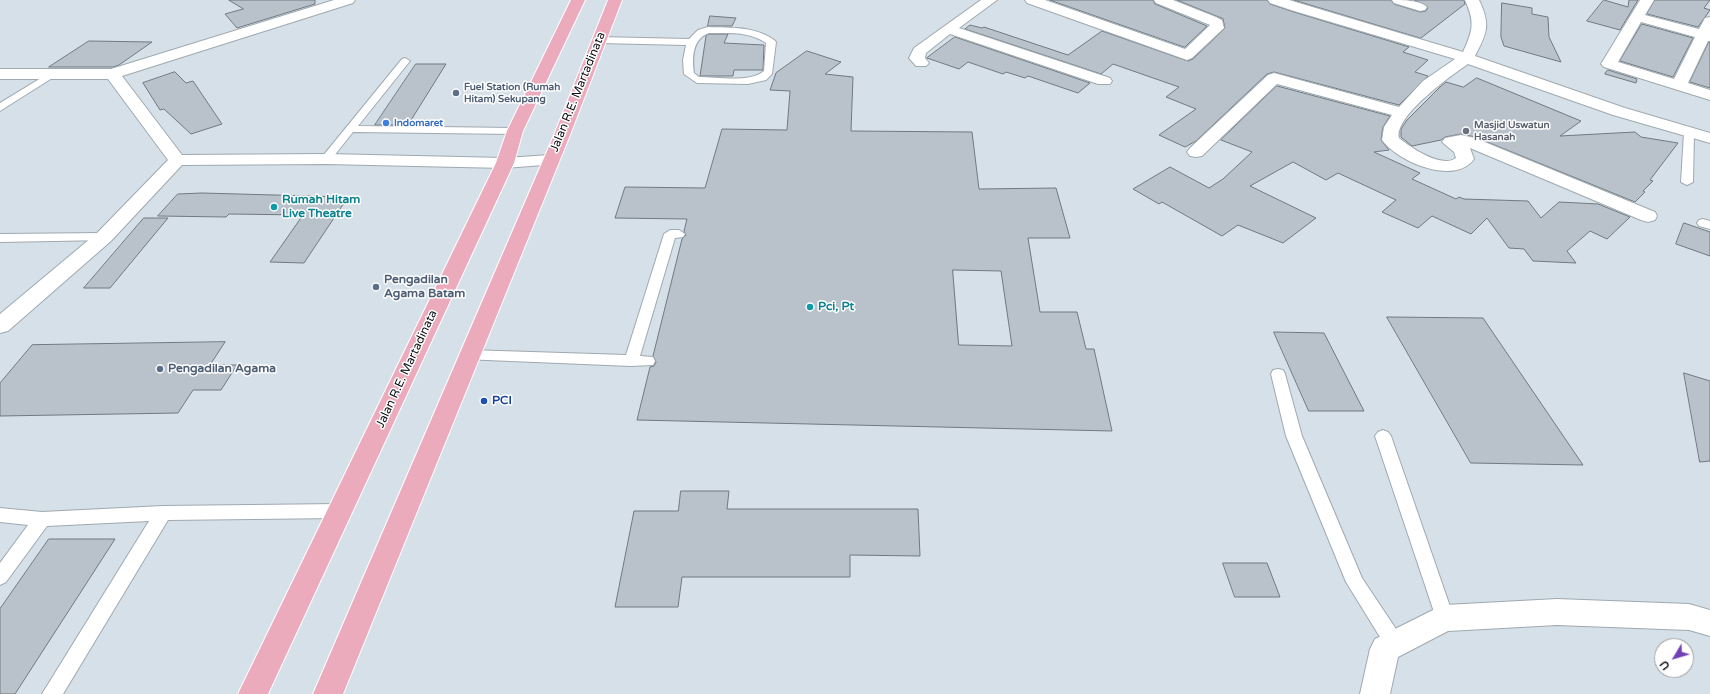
<!DOCTYPE html>
<style>
body{margin:0}
#map{position:relative;width:1710px;height:694px;overflow:hidden;background:#d6e0e8;font-family:"Varela Round",sans-serif}
canvas{display:block}
.north{position:absolute;left:1654px;top:638px;width:40px;height:40px;box-sizing:border-box;background:#fff;border:1px solid #9e9fa0;border-radius:50%;rotate:232deg;font-size:11px;font-weight:700;line-height:16px;text-align:center;color:#0d1012}
.north::after{content:'';display:block;margin:auto;width:14px;height:18px;background:#723fb7;clip-path:polygon(50% 0,100% 100%,50% 72%,0 100%)}
</style>
<div id="map">
<canvas width="1710" height="694"></canvas>
<div class="north">U</div>
</div>
<script>
const c = document.querySelector('canvas').getContext('2d');
c.lineJoin = 'round';
function fill(path, color) {
  c.fillStyle = color;
  c.fill(path, 'evenodd');
}
function strokePath(path, color, width, dash) {
  c.strokeStyle = color;
  c.lineWidth = width;
  c.lineCap = dash ? 'butt' : 'round';
  c.setLineDash(dash || []);
  c.stroke(path);
}
function label(font, color, halo, rows, align = 'center') {
  c.font = font + ' "Varela Round",sans-serif';
  c.lineWidth = 3;
  c.setLineDash([]);
  c.textBaseline = 'middle';
  c.strokeStyle = halo;
  c.fillStyle = color;
  for (const [text, x, y, turn = 0] of rows) {
    c.save();
    c.translate(x, y);
    c.rotate((+turn || 0) * Math.PI / 180);
    c.textAlign = isNaN(turn) ? turn : align;
    if (halo) c.strokeText(text, 0, 0);
    c.fillText(text, 0, 0);
    c.restore();
  }
}
const building = new Path2D(`
 M 229,0 L 315,0 L 315,4 L 237,28 L 225,14 L 243,9 Z
 M 1050,0 L 1153,0 L 1155,4 L 1207,26 L 1185,47 Z
 M 1177,0 L 1267,0 L 1270,4 L 1294,12 L 1409,47 L 1403,52 L 1428,60 L 1415,72 L 1428,76 L 1399,105 L 1274,72 L 1267,74 L 1196,141 L 1185,147 L 1159,135 L 1196,109 L 1166,97 L 1179,87 L 1113,64 L 1101,74 L 965,29 L 970,25 L 982,28 L 984,27 L 1068,55 L 1102,31 L 1188,61 L 1193,59 L 1225,28 L 1223,19 Z
 M 1294,0 L 1391,0 L 1394,4 L 1420,12 L 1426,11 L 1428,7 L 1414,0 L 1464,0 L 1465,4 L 1421,38 Z
 M 1604,0 L 1628,7 L 1629,0 L 1638,0 L 1620,30 L 1587,21 Z
 M 1655,0 L 1710,0 L 1704,8 L 1710,10 L 1698,27 L 1647,14 Z
 M 1502,3 L 1532,8 L 1532,14 L 1548,17 L 1549,37 L 1561,62 L 1504,46 L 1501,37 Z
 M 710,16 L 736,18 L 732,26 L 708,26 Z
 M 1642,24 L 1693,38 L 1673,77 L 1620,61 Z
 M 709,34 L 728,34 L 724,43 L 764,45 L 763,70 L 734,70 L 733,76 L 700,76 L 706,36 Z
 M 955,37 L 1090,83 L 1078,93 L 1028,76 L 1025,78 L 1006,72 L 1003,74 L 968,62 L 959,69 L 927,58 Z
 M 89,41 L 152,42 L 119,65 L 113,67 L 49,67 Z
 M 1709,42 L 1710,42 L 1710,88 L 1690,82 Z
 M 807,51 L 841,62 L 825,74 L 853,77 L 851,131 L 972,132 L 979,189 L 1056,188 L 1070,238 L 1028,238 L 1040,312 L 1077,312 L 1086,349 L 1094,349 L 1112,431 L 637,420 L 650,367 L 654,366 L 656,362 L 653,356 L 682,239 L 686,235 L 684,231 L 687,219 L 615,218 L 625,187 L 705,188 L 722,129 L 787,130 L 790,91 L 770,90 L 776,73 ZM 953,270 L 1001,271 L 1012,346 L 959,345 Z
 M 416,64 L 446,64 L 408,125 L 375,125 Z
 M 1608,70 L 1637,79 L 1636,83 L 1605,74 Z
 M 175,72 L 186,83 L 193,81 L 222,124 L 191,134 L 164,109 L 160,110 L 143,83 Z
 M 1477,78 L 1581,121 L 1560,136 L 1635,132 L 1641,137 L 1678,143 L 1650,180 L 1653,181 L 1643,191 L 1645,192 L 1635,202 L 1475,137 L 1461,134 L 1445,137 L 1441,140 L 1412,146 L 1401,137 L 1401,129 L 1407,120 L 1439,88 L 1446,82 L 1463,87 Z
 M 1277,86 L 1390,116 L 1383,127 L 1381,140 L 1389,150 L 1374,152 L 1420,173 L 1412,179 L 1456,199 L 1459,197 L 1464,199 L 1528,201 L 1541,218 L 1559,202 L 1598,204 L 1630,217 L 1607,239 L 1590,231 L 1567,251 L 1576,263 L 1533,261 L 1524,249 L 1509,248 L 1487,218 L 1471,234 L 1432,216 L 1418,228 L 1382,212 L 1396,200 L 1338,173 L 1326,180 L 1293,162 L 1250,186 L 1316,218 L 1283,243 L 1238,225 L 1222,236 L 1162,202 L 1159,204 L 1133,189 L 1170,167 L 1209,188 L 1223,179 L 1252,152 L 1221,140 Z
 M 178,194 L 202,193 L 348,197 L 304,263 L 270,262 L 303,215 L 229,214 L 226,217 L 158,216 Z
 M 144,218 L 168,218 L 110,288 L 84,288 Z
 M 1684,223 L 1710,232 L 1710,256 L 1676,244 Z
 M 1387,317 L 1483,318 L 1583,465 L 1471,463 Z
 M 1274,332 L 1324,333 L 1364,411 L 1309,411 Z
 M 225,342 L 210,365 L 237,365 L 221,390 L 193,390 L 178,413 L 0,416 L 0,383 L 32,345 Z
 M 1684,373 L 1710,381 L 1710,461 L 1700,462 Z
 M 681,491 L 729,491 L 727,509 L 918,509 L 920,556 L 850,555 L 850,577 L 682,577 L 678,607 L 615,607 L 634,511 L 678,511 Z
 M 49,539 L 115,539 L 15,694 L 0,694 L 0,609 Z
 M 1223,563 L 1267,563 L 1280,597 L 1235,597 Z`);
const service = new Path2D(`
 M 708,27 C 731,28 755,26 774,40 L 776,42 L 772,74 L 766,80 L 748,84 L 697,83 L 684,74 L 683,60 L 686,45 L 599,43 L 594,40 L 599,37 L 689,39 L 698,30 ZM 709,33 C 728,33 749,31 766,43 L 764,71 C 750,83 717,77 699,77 L 694,73 C 692,58 692,39 709,33 Z
 M 405,58 L 410,61 L 358,126 L 515,128 L 520,131 L 515,134 L 353,132 L 330,161 L 322,161 L 320,159 L 322,157 L 402,59 Z
 M 54,70 L 57,71 L 59,73 L 57,75 L 0,111 L 0,103 Z
 M 1689,130 L 1694,133 L 1693,182 L 1687,185 L 1681,182 L 1684,133 Z
 M 1703,219 L 1710,221 L 1710,229 L 1699,226 L 1697,223 L 1699,220 Z
 M 670,230 L 679,230 L 685,234 L 683,237 L 675,238 L 640,356 L 653,357 L 655,361 L 653,365 L 631,366 L 463,359 L 461,355 L 463,351 L 468,350 L 626,355 L 664,234 Z
 M 104,233 L 110,237 L 108,240 L 0,242 L 0,234 Z
 M 1278,369 L 1283,370 L 1285,374 L 1302,436 L 1362,578 L 1402,638 L 1404,644 L 1402,650 L 1395,653 L 1388,650 L 1346,582 L 1286,436 L 1271,374 L 1273,370 Z
 M 1383,430 L 1388,432 L 1391,436 L 1454,618 L 1451,624 L 1445,626 L 1439,624 L 1436,618 L 1375,436 L 1378,432 Z
 M 339,504 L 345,506 L 347,511 L 345,516 L 339,518 L 168,520 L 63,694 L 42,694 L 149,521 L 47,526 L 6,582 L 0,585 L 0,563 L 28,525 L 0,522 L 0,508 L 42,512 L 163,506 Z`);
const minor = new Path2D(`
 M 334,0 L 355,0 L 353,3 L 122,76 L 182,155 L 326,154 L 505,158 L 550,155 L 556,156 L 559,160 L 556,164 L 505,168 L 326,164 L 182,165 L 111,241 L 8,331 L 0,333 L 0,314 L 97,233 L 168,160 L 108,79 L 0,79 L 0,69 L 111,69 Z
 M 981,0 L 997,0 L 959,28 L 1110,78 L 1112,81 L 1110,84 L 1098,84 L 950,34 L 926,53 L 925,58 L 929,63 L 926,66 L 916,66 L 909,58 L 914,48 Z
 M 1025,0 L 1045,0 L 1185,49 L 1210,25 L 1156,3 L 1154,0 L 1173,0 L 1216,17 L 1222,20 L 1224,28 L 1192,58 L 1187,60 L 1027,3 Z
 M 1268,0 L 1289,0 L 1463,52 C 1473,31 1475,22 1465,0 L 1479,0 C 1491,25 1487,33 1475,56 L 1625,108 L 1710,133 L 1710,143 L 1613,115 L 1468,64 C 1452,75 1394,116 1399,138 C 1410,147 1442,169 1456,158 L 1454,152 L 1442,142 L 1445,138 L 1461,135 L 1475,138 L 1655,212 L 1657,216 L 1655,220 L 1648,222 L 1641,220 L 1470,148 L 1474,159 C 1455,186 1398,162 1382,140 L 1384,127 L 1392,115 L 1277,84 L 1202,156 L 1196,157 L 1190,156 L 1187,152 L 1190,148 L 1268,75 L 1274,73 L 1399,107 L 1423,81 L 1455,59 L 1294,11 L 1270,3 Z
 M 1392,0 C 1402,0 1420,0 1427,7 L 1425,10 L 1420,11 L 1394,3 Z
 M 1640,0 L 1654,0 L 1645,15 L 1699,29 L 1705,18 L 1710,17 L 1710,41 L 1708,41 L 1688,83 L 1710,90 L 1710,100 L 1604,67 L 1601,64 ZM 1641,22 L 1695,37 L 1674,79 L 1618,62 Z
 M 1557,599 L 1689,604 L 1710,610 L 1710,636 L 1689,630 L 1557,625 L 1448,631 L 1398,657 L 1390,694 L 1360,694 L 1370,649 L 1375,639 L 1435,609 L 1445,605 Z`);
const trunk = new Path2D(`
 M 571,0 L 585,0 L 523,131 L 514,163 L 268,694 L 238,694 L 496,163 L 507,131 Z
 M 608,0 L 622,0 L 570,135 L 343,694 L 313,694 L 554,135 Z`);
const markers = [
 [456,93,4,"#5c6f8a"],
 [386,123,4,"#3f7fe0"],
 [1466,131,4,"#6b7280"],
 [274,207,4,"#0f9aa8"],
 [376,287,4,"#5c6f8a"],
 [810,307,4,"#0f9aa8"],
 [160,369,4,"#5c6f8a"],
 [484,401,4,"#1a4fb4"]
];
const farServicenames = [
 ["Fuel Station (Rumah",464,87],
 ["Hitam) Sekupang",464,99]
];
const farShopnames = [
 ["Indomaret",394,123]
];
const farWorshipnames = [
 ["Masjid Uswatun",1474,125],
 ["Hasanah",1474,137]
];
const streetNames = [
 ["Jalan R.E. Martadinata",578,92,-68],
 ["Jalan R.E. Martadinata",407,369,-65]
];
const cultureNames = [
 ["Rumah Hitam",282,200],
 ["Live Theatre",282,214],
 ["Pci, Pt",818,307]
];
const serviceNames = [
 ["Pengadilan",384,280],
 ["Agama Batam",384,294],
 ["Pengadilan Agama",168,369]
];
const transitNames = [
 ["PCI",492,401]
];
fill(building, '#b9c2ca');
strokePath(building, '#707980', 1);
strokePath(service, '#9fa9b0', 2);
strokePath(minor, '#9fa9b0', 2);
strokePath(trunk, '#fff', 2);
fill(service, '#fff');
fill(minor, '#fff');
fill(trunk, '#ecabbc');
for (const [x, y, r, color] of markers) {
  const dot = new Path2D();
  dot.arc(x, y, r, 0, 2 * Math.PI);
  c.fillStyle = color;
  c.fill(dot);
  strokePath(dot, '#fff', 1.5);
}
label('bold 10px', '#4e5e75', '#fff', farServicenames, 'left');
label('bold 10px', '#366cbe', '#fff', farShopnames, 'left');
label('bold 10px', '#5b616d', '#fff', farWorshipnames, 'left');
label('12px', '#0d1012', '#fff', streetNames);
label('bold 12px', '#0d838f', '#fff', cultureNames, 'left');
label('bold 12px', '#4e5e75', '#fff', serviceNames, 'left');
label('bold 12px', '#164399', '#fff', transitNames, 'left');
</script>
